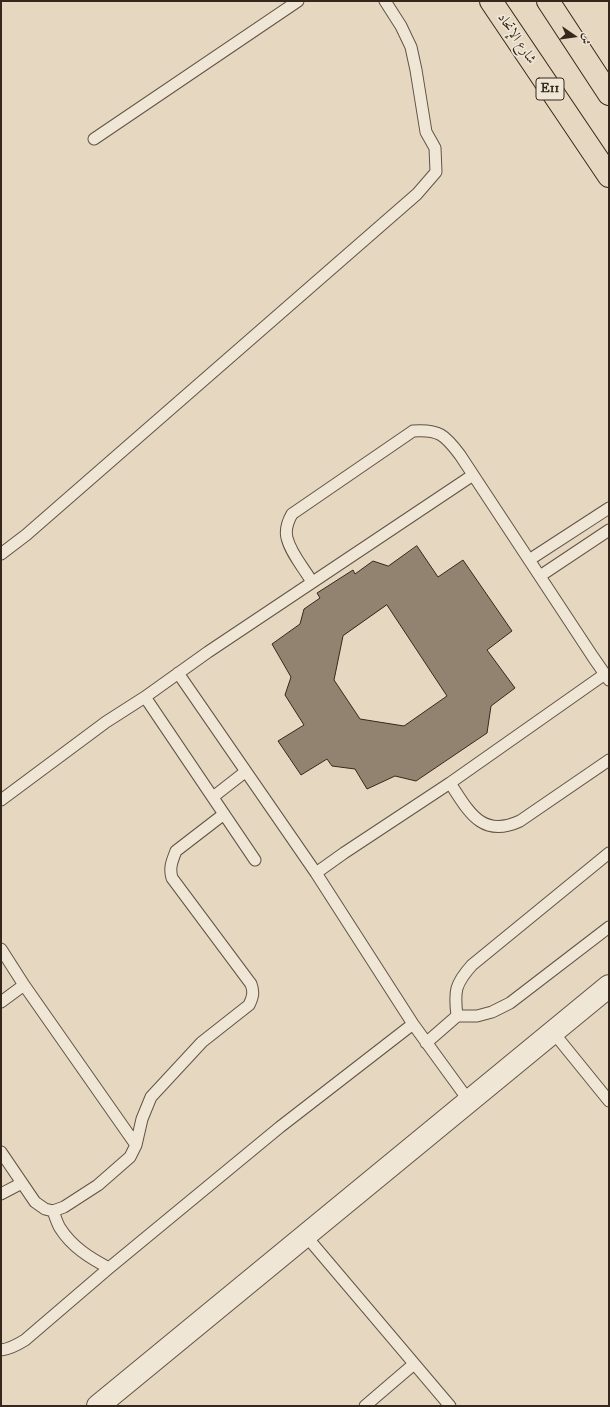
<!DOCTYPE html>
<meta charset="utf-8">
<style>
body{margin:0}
#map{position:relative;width:610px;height:1407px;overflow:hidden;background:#e6d8c0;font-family:"IM FELL DW Pica",Amiri,serif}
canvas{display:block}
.frame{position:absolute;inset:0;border:2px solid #36271c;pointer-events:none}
.north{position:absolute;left:554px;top:16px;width:40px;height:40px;-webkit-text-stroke:3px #efe6d6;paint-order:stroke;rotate:103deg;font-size:11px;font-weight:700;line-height:16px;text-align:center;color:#36271c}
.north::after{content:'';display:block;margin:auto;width:14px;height:18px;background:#36271c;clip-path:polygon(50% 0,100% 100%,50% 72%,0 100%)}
</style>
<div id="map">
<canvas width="610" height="1407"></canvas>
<div class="frame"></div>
<div class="north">ش</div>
</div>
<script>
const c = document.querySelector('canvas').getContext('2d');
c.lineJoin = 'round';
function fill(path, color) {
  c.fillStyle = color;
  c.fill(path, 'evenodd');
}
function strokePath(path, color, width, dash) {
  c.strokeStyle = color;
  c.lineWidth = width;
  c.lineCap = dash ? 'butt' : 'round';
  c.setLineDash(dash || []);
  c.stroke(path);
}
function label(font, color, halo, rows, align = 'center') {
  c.font = font + ' "IM FELL DW Pica",Amiri,serif';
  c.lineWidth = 3.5;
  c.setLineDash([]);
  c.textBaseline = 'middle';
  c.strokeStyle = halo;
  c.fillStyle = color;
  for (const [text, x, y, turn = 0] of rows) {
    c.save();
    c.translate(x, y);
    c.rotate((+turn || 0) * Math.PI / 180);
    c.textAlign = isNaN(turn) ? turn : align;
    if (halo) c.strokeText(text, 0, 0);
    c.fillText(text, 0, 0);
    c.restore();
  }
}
const building = new Path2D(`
 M 417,546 L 438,577 L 463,560 L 512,631 L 487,650 L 515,688 L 491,706 L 487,733 L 416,781 L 395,776 L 367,789 L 355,769 L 332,766 L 327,759 L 301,775 L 278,741 L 304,725 L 285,695 L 291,677 L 272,644 L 300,624 L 304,609 L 320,598 L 317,593 L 353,570 L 355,574 L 373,561 L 388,566 ZM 387,605 L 447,696 L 404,726 L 360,719 L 334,680 L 343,636 Z`);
const service = new Path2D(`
 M 94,139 L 298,1
 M 1,554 L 26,535 L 417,194 L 436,172 L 435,148 L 426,132 L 416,70 L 411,47 L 401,26 L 385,1
 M 529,560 L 609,508
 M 540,576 L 609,530
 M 312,582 C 304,568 291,554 287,538 C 285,530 288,521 292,514 L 413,431 C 439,429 445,435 460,455 L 593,657 L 609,680
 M 178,673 L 316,873 L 413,1024 L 469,1101
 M 145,697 L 255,860
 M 450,783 C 468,810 481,839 520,821 L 609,760
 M 213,797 L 245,772
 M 1,800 L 106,722 L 145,697 L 208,652 L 473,475
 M 316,873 L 344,853 L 450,783 L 605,674
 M 1,949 L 24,985 L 136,1145
 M 1,1002 L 24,985
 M 457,1016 C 454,991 455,984 472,965 L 609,853
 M 553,1032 L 609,1101
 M 426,1043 L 457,1016 L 477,1016 L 492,1012 L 510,1003 L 609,927
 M 1,1152 L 35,1202 L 45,1209 L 53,1211 L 64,1207 L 98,1185 L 130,1157 L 136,1145 L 142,1119 L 151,1097 L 202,1042 L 249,1005 C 253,997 254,992 251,984 L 172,878 C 169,868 172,861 176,851 L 224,814
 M 1,1194 L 22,1183
 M 53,1211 C 55,1216 57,1223 60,1228 C 72,1247 90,1258 109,1268
 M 306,1236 L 450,1406
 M 1,1350 C 10,1349 17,1345 25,1340 L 109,1268 L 280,1127 L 413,1024
 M 365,1406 L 414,1364`);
const tertiary = new Path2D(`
 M 98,1406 L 609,986`);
const trunk = new Path2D(`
 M 491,1 L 609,176
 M 548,1 L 609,94`);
const shields = [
 [550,89,28]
];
const shieldNames = [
 ["E11",550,89]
];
const streetNames = [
 ["شارع الإتحاد",516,39,56]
];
fill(building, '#928371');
strokePath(building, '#36271c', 1);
strokePath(service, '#625345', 13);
strokePath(tertiary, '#625345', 24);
strokePath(trunk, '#36271c', 24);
strokePath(service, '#efe6d6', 11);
strokePath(tertiary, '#efe6d6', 22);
strokePath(trunk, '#e6d8c0', 22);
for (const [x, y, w] of shields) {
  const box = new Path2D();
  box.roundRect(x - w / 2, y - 11, w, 22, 3);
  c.fillStyle = '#efe6d6';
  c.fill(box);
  strokePath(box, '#36271c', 1);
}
label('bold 13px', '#36271c', null, shieldNames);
label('14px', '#36271c', '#efe6d6', streetNames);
</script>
